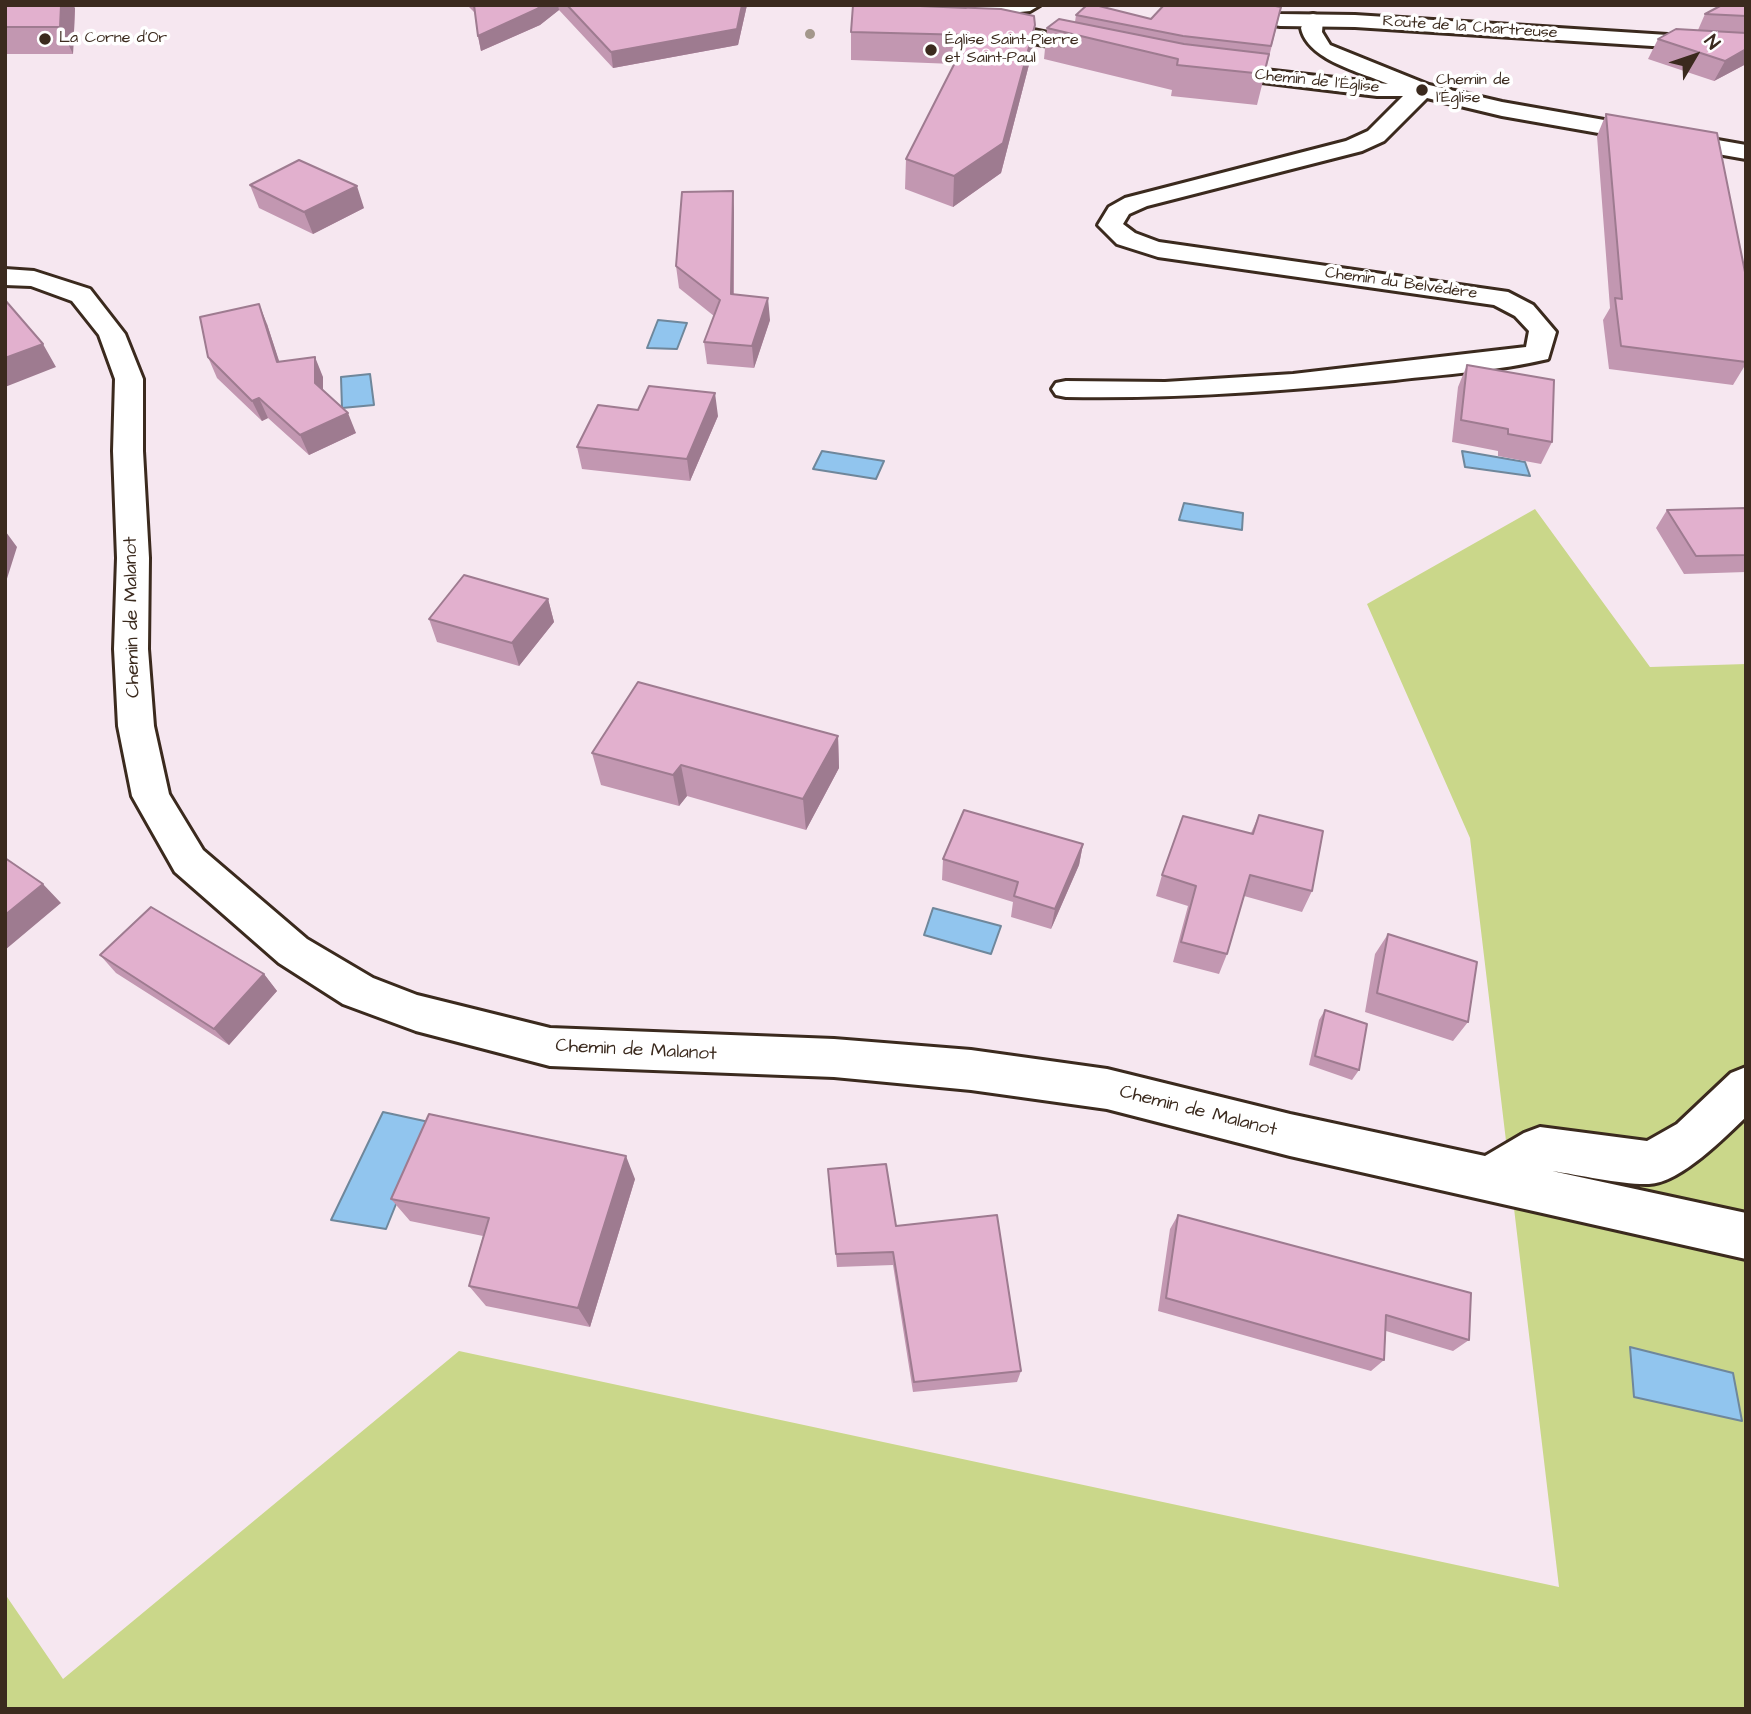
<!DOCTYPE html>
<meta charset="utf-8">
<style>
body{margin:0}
#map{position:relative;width:1751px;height:1714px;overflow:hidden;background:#f6e7f0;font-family:"Architects Daughter",sans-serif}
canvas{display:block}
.frame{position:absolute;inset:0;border:7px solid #3b2a1e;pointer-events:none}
.north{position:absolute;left:1660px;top:21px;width:70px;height:70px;-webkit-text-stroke:5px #fff;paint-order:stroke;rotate:51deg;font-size:19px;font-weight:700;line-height:28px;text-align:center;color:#3b2a1e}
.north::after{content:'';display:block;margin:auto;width:24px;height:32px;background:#3b2a1e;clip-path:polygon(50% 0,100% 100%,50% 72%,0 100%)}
</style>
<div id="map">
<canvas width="1751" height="1714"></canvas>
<div class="frame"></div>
<div class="north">N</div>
</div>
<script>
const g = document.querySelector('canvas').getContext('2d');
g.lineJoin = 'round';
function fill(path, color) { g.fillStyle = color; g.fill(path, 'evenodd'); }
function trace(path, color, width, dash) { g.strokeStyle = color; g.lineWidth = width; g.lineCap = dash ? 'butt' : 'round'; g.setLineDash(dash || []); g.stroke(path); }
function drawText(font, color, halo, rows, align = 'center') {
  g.font = font + ' "Architects Daughter",sans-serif'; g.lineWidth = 7; g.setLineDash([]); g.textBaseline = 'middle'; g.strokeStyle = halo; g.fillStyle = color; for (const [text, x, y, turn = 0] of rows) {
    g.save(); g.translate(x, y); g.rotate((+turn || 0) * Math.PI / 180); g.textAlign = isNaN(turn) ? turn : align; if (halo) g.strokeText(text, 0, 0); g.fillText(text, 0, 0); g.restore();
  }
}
fill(new Path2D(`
 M1535,509L1650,667L1746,664V1709H5V1594L63,1679L459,1351L1559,1587L1470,838L1367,604Z`), '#cad78a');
const water = new Path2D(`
 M658,320L687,323L677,349L647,348Z
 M370,374L374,405L342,408L341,377Z
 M822,451L884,461L876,479L813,469Z
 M1462,451L1525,462L1530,476L1465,467Z
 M1184,503L1243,513L1242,530L1179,520Z
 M933,908L1001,926L991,954L924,935Z
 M383,1112L429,1122L386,1229L331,1220Z
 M1630,1347L1733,1373L1742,1421L1634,1397Z`);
fill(water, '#91c5ee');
trace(water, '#6f879b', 2);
const minor = new Path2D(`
 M968,5H1040L1030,11L969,17L962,15L959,11Z
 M1313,14L1320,16L1323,20L1322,32L1330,45L1429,85L1502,102L1746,145V159L1502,116L1427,98L1384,141L1362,151L1147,206L1129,214L1123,224L1135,233L1159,242L1508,292L1533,305L1556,332L1548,359C1498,371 1446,374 1395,380C1284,391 1177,399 1066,397L1056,395L1052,389L1056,383L1066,381L1165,382L1293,374L1526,347L1529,331L1515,316L1494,305L1158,257L1117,244L1098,225L1109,207L1125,198L1346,141L1368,131L1403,96H1377L1212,76L1205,74L1201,70L1205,66L1212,64L1388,84C1361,72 1307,60 1301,28L1306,16Z
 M981,22L999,23L1097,43L1104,45L1107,49L1104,53L1097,55L974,32L971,28L974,24Z
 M5,269L34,271L90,289L125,334L143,379V451L149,558L148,649L154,726L169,794L203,850L307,939L373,978L417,995L550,1028L834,1039L971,1050L1107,1069L1290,1114L1485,1156L1524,1133L1540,1127L1647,1141L1677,1124L1731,1073L1746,1067V1117C1725,1137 1680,1183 1649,1184C1623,1185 1580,1175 1552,1171L1746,1213V1259L1290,1156L1107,1109L971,1090L834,1077L550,1066L416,1031L343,1004L279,963L175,872L132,796L118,726L114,649L117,558L113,451L115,379L99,335L72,301L31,286L5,285Z`);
const major = new Path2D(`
 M1185,5H1230L1280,14L1355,15L1746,40V52L1355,27L1280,26L1195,11Z`);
trace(minor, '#3b2a1e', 6);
trace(major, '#3b2a1e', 6);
fill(minor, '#fff');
fill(major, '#fff');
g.fillStyle = '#a3978b';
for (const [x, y] of [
 [810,34]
]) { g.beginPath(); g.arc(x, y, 5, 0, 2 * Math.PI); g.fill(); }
fill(new Path2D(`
 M5,5L75,8L73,54H5Z
 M467,5H747L738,45L613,68L559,10L540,25L481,51L478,36L475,13Z
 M853,5H964L962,7L1035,25L1032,53L1001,173L953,207L905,189L906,159L954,64L851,60V32Z
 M1164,5H1282L1257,105L1171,96L1172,90L1044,59L1047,28L1075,22L1076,15L1151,19Z
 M1746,5V64L1714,81L1648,59L1658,39L1698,30L1705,14Z
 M1606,114L1746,277V367H1744L1733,385L1609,369L1603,320L1610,308L1597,136Z
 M250,185L364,208L313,234L259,208Z
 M733,191L734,212V294L770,320L754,368L707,364L704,342L714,316L679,288L676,266Z
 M267,324L279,362L323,377V390L356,433L309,455L268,418L262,421L217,378L208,357Z
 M1467,365L1552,442L1541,464L1498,456V451L1452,442L1458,387Z
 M638,410L718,416L690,481L582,469L577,447Z
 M1746,508V572L1684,574L1656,528L1667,510Z
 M548,599L554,622L519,666L437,642L429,619Z
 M838,736L839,768L806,830L687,796L679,806L601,785L592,753Z
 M1259,815L1312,891L1302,912L1244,896L1227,954L1219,974L1173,962L1188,906L1156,896L1162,875L1251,833Z
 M1083,844L1079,865L1051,929L1011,917L1013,902L942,880L943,859Z
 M1388,934L1468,1022L1453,1041L1365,1012L1375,954Z
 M100,955L264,974L277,991L229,1045L116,973Z
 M1325,1010L1359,1070L1352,1080L1309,1065L1319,1020Z
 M828,1169L896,1226L1021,1371L1017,1382L913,1392L893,1265L837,1267Z
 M635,1179L590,1327L486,1306L469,1286L483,1236L410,1221L391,1199Z
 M1178,1215L1469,1340L1453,1351L1386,1331L1384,1360L1371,1371L1158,1311L1170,1229Z`), '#c297b1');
fill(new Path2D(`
 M61,5H73L75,8L73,54L60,27Z
 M542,5H558L559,10L540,25L481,51L478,36Z
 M742,5H747L738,45L613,68L611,52Z
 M1035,25L1032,53L1001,173L953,207L954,176Z
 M1746,49V64L1714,81L1725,61Z
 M357,186L364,208L313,234L304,212Z
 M733,191L734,212L733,316L731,294Z
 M768,298L770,320L754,368L752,346Z
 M259,304L267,324L286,382L277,362Z
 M43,344L56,367L5,387V358Z
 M315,357L323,377V403L315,383Z
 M715,393L718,416L690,481L687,459Z
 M259,398L268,418L262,421L252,401Z
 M348,413L356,433L309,455L300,435Z
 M5,528L7,530L6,532L17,547L5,585Z
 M548,599L554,622L519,666L512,643Z
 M838,736L839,768L806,830L803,799Z
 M681,765L687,796L679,806L673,775Z
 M1083,844L1079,865L1051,929L1055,909Z
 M43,884L61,903L5,950V915Z
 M264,974L277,991L229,1045L214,1029Z
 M626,1156L635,1179L590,1327L578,1308Z`), '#9e7b90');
const building = new Path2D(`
 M5,5H61L60,27H5Z
 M474,5H542L537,9L478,36Z
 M567,5H742L737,29L611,52Z
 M853,5H897L1001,9L1034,16L1035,25L1003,143L954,176L906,159L969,35L851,32Z
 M897,5H960L966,8Z
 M1087,5H1095L1151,19L1164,5H1270L1281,7L1271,46L1183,36L1076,15Z
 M1722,5H1746V16L1705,14Z
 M1059,19L1184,44L1269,54L1264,74L1177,65L1178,59L1047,28Z
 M1676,29L1746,33V49L1725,61L1658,39Z
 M1606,114L1717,133L1746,277V362L1621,346L1615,298L1622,299Z
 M299,160L357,186L304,212L250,185Z
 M733,191L731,294L768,298L752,346L704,342L720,300L676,266L682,192Z
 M5,300L43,344L5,358Z
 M259,304L277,362L315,357V383L348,413L300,435L259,398L252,401L208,357L200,317Z
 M1467,365L1554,380L1552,442L1508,434V429L1461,420Z
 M649,386L715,393L687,459L577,447L598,405L638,410Z
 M1746,508V555L1696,556L1667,510Z
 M464,575L548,599L512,643L429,619Z
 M638,682L838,736L803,799L681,765L673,775L592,753Z
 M964,810L1083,844L1055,909L1014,896L1018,882L943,859Z
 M1259,815L1323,831L1312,891L1250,875L1227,954L1181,942L1196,886L1162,875L1183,816L1253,834Z
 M5,858L43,884L5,915Z
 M151,907L264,974L214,1029L100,955Z
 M1388,934L1477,962L1468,1022L1377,993Z
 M1325,1010L1367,1024L1359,1070L1315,1056Z
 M429,1114L626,1156L578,1308L469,1286L489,1218L391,1199Z
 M886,1164L896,1226L997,1215L1021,1371L914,1382L893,1252L836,1254L828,1169Z
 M1178,1215L1471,1293L1469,1340L1386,1315L1384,1360L1166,1298Z`);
fill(building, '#e2b0ce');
trace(building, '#9e7b90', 2);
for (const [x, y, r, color] of [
 [45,39,7,"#3b2a1e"],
 [931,50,7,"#3b2a1e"],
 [1422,90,7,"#3b2a1e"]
]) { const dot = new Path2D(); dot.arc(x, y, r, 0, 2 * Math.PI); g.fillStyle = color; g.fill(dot); trace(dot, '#fff', 2.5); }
drawText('16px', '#3b2a1e', '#fff', [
 ["Route de la Chartreuse",1470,28,4],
 ["Chemin de l'Église",1317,82,6],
 ["Chemin du Belvédère",1401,284,8]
]);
drawText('16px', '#3b2a1e', '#fff', [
 ["La Corne d'Or",59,39],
 ["Église Saint-Pierre",945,41],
 ["et Saint-Paul",945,59],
 ["Chemin de",1436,81],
 ["l’Église",1436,99]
], 'left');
drawText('19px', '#3b2a1e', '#fff', [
 ["Chemin de Malanot",133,617,-91],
 ["Chemin de Malanot",636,1051,3],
 ["Chemin de Malanot",1198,1112,14]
]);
</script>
